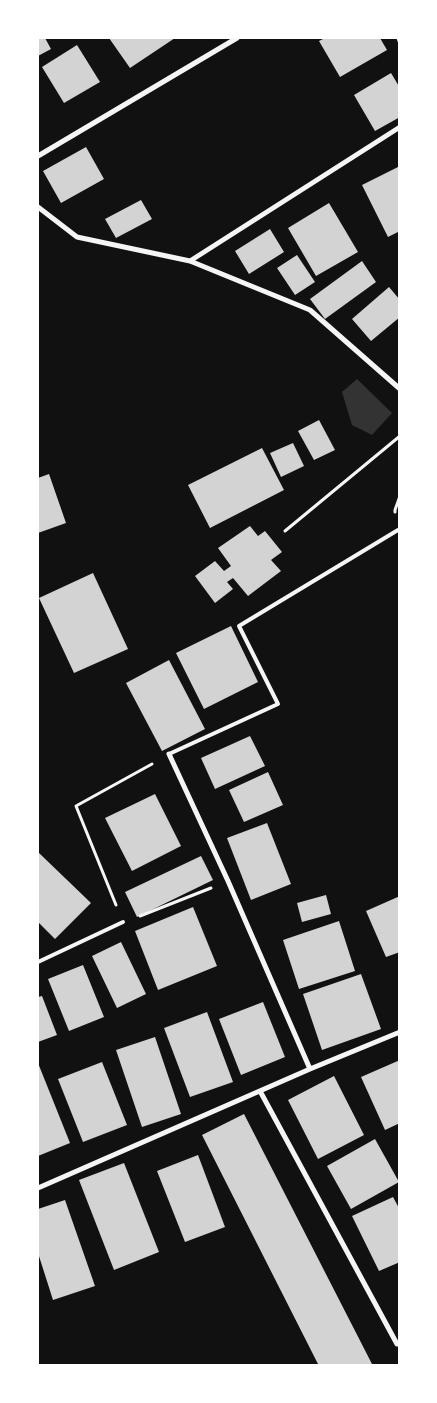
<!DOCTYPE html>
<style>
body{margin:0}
#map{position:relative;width:437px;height:1403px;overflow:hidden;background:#111;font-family:"Varela Round",sans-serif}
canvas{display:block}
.frame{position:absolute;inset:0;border:39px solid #fff;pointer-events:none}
</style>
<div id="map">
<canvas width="437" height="1403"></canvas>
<div class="frame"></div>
</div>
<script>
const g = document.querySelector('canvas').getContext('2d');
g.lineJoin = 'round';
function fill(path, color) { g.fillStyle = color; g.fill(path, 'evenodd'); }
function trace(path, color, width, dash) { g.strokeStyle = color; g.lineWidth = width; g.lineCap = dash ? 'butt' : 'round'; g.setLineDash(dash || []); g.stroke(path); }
fill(new Path2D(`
 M357,379L392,413L372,435L352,425L342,392Z`), '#333');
fill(new Path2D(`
 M38,38H45L51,49L38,56Z
 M109,38H175L130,68Z
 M325,38H380L387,50L340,77L319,41Z
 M77,45L100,82L64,103L42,67Z
 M391,73L400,88V117L375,131L354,95Z
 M86,147L104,179L61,203L43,171Z
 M398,167L400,170V231L388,237L362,185Z
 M141,200L152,219L116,238L105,219Z
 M329,203L358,252L316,276L288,228Z
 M270,229L284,252L249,274L235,251Z
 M297,255L315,282L295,295L277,268Z
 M362,261L376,282L325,319L310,299Z
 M389,287L400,300V317L371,341L352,319Z
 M319,420L335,450L314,460L298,431Z
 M293,443L304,466L281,477L270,453Z
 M262,448L284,490L210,528L188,485Z
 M49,474L66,523L38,533V478Z
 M250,526L258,536L265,531L282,552L271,560L281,571L248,596L233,578L227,582L233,589L215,603L195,576L215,561L224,571L231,566L218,548Z
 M93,573L128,649L74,673L39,598Z
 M231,626L258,682L204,709L176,653Z
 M169,660L205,729L162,751L126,683Z
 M250,736L265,766L215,789L201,758Z
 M268,772L283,805L244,822L229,790Z
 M155,794L181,846L132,871L105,818Z
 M267,823L291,884L251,900L227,838Z
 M39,853L91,903L55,939L38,922V855Z
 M201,856L213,880L137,917L125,892Z
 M326,895L331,914L302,922L297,903Z
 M400,896V952L386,957L366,911Z
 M193,907L217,966L158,990L135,931Z
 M339,921L355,971L299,989L283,940Z
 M121,942L146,994L117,1008L92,956Z
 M83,965L104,1017L69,1031L48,979Z
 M361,974L381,1029L322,1050L303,994Z
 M42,996L57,1035L38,1042V997Z
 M263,1002L285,1057L241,1075L219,1019Z
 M207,1012L233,1082L190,1097L164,1028Z
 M155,1037L181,1114L142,1127L116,1050Z
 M400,1060V1123L385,1130L361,1077Z
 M102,1062L127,1125L83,1142L58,1079Z
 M38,1063L70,1143L38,1156Z
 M334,1076L364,1135L318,1159L288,1100Z
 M244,1114L372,1364L369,1366H319L202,1135Z
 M375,1139L399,1182L351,1209L327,1166Z
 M198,1155L225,1227L185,1242L157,1171Z
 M124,1163L159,1252L114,1270L79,1180Z
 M393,1197L400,1210V1262L379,1271L352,1216Z
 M65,1200L95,1286L53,1300L38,1253V1209Z`), '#d3d3d3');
trace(new Path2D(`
 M395,512V510L400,496
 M285,531L400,436
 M116,905L76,806L152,764
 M140,916L211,888`), '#f5f5f5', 3);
trace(new Path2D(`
 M169,754L278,704L239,626L398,530
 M38,962L123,922`), '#f5f5f5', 4);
trace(new Path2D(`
 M399,38L400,41
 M38,156L237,38
 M38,207L77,237L190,261L310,310L400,389
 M190,261L400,127
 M169,754L228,881L310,1069
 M260,1091L397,1344L400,1342
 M38,1188L310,1069L400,1032`), '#f5f5f5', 5);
</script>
